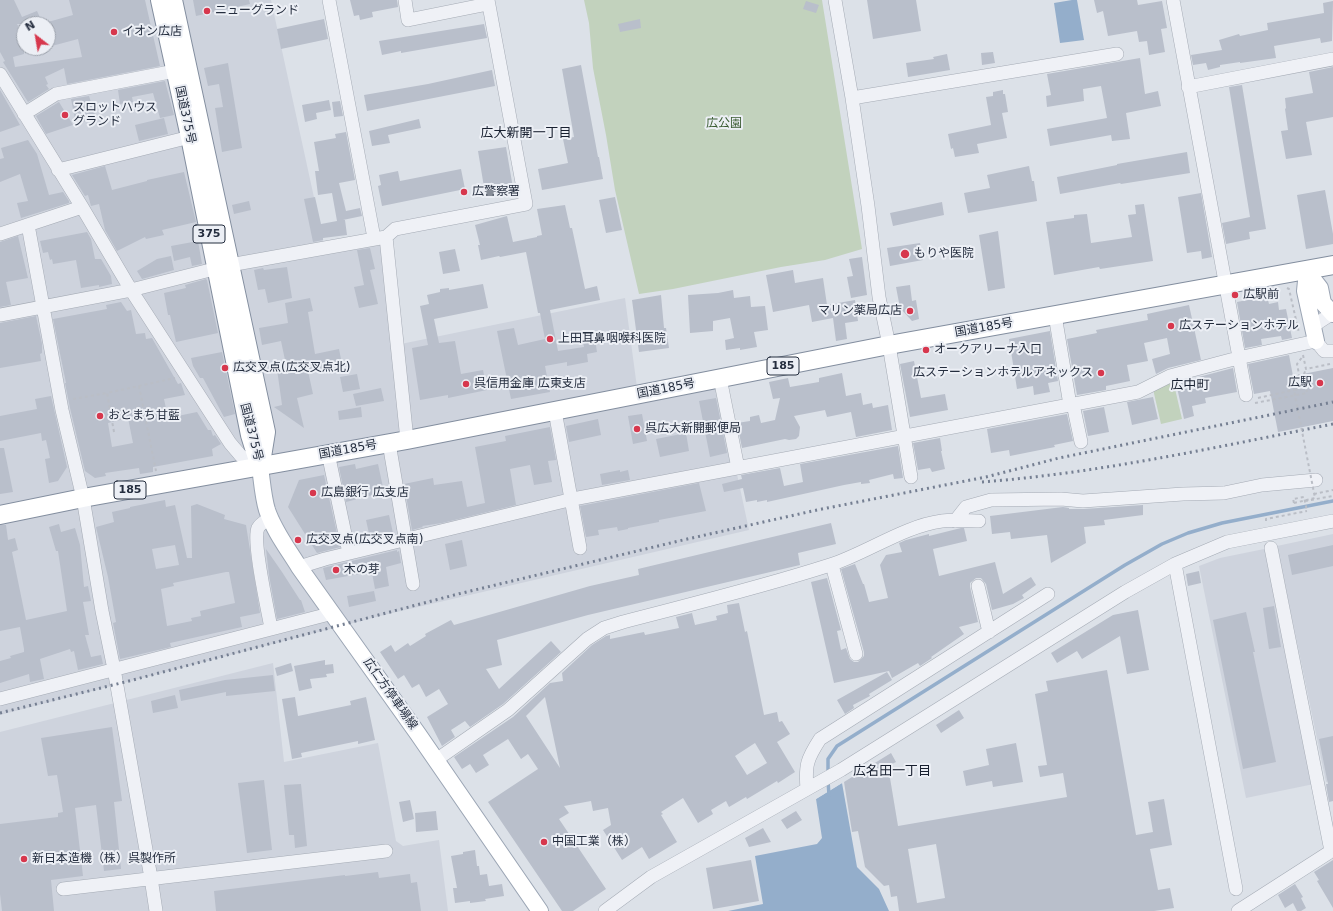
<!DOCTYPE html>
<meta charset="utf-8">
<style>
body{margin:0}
#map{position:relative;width:1333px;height:911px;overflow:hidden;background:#dce1e8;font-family:"DejaVu Sans",sans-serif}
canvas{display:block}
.north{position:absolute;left:16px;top:16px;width:40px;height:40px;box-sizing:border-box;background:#eceff5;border:1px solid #9ca2ac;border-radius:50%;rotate:329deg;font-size:11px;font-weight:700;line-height:16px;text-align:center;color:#252e3f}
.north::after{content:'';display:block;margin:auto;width:14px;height:18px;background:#d7374d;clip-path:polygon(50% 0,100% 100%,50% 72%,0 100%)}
</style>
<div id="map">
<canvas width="1333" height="911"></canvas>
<div class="north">N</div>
</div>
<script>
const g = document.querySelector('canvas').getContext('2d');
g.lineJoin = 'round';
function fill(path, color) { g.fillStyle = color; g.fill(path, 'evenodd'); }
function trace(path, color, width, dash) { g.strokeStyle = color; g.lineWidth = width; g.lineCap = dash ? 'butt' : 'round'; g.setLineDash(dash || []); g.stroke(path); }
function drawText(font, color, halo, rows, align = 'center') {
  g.font = font + ' "DejaVu Sans","Noto Sans JP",sans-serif'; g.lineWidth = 4; g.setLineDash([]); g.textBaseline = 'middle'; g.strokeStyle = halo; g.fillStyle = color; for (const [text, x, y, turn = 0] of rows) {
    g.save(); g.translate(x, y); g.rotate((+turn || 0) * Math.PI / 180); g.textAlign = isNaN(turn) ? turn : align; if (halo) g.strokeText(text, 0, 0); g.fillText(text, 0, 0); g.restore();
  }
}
fill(new Path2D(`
 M0,0H271L325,248L383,239L396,345L625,298L638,395L717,381L749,530L388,614L0,715ZM24,24H48V48H24Z
 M1333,534V780L1326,782L1277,546Z
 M1269,548L1314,784L1246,798L1199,566L1220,558Z
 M273,663L284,762L378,743L396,841L403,846L439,840L448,911H0V732Z`), '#ced3dd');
fill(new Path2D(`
 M584,0H822L862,249L825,260L781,267L673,289L639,294L615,190L606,135L593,68L589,23Z
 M1173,380L1182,419L1161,424L1153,389Z`), '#c2d2bd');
fill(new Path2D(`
 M1072,0H1077L1084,40L1060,43L1054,3Z
 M842,783L857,867L879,889L889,911H728L763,904L755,856L817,844L822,838L816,799Z`), '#94aecb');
fill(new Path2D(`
 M842,781V783L816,799V797Z`), '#dce1e8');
trace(new Path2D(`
 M828,775V759L837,746L1125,565L1162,544L1188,533L1222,523L1333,501
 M828,781L829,795`), '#94aecb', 3.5);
fill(new Path2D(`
 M0,0H14L22,17L37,11L43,24H17L24,37V54L13,57L15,67L82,57L78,39L48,47V22L73,15L69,0H145L160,66L67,84L64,68L45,77L48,84L46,85L49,89L28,102L3,62L5,61L0,52Z
 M193,0H249L250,4L196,16Z
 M350,0H397L398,7L372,12L373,17L360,20L359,15L354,16Z
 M867,0H916L921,31L873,39Z
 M1094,0H1137L1138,5L1162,1L1167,28L1161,29L1165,52L1149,55L1147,41L1139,42L1137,31L1108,36L1103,11L1097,13Z
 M806,1L819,5L816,13L803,9Z
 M1333,1L1332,41L1321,43L1320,38L1274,46L1276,58L1240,63V62L1220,65V67L1208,70L1206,63L1193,65L1191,55L1222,50L1219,40L1239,34L1240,36L1268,30L1267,23L1324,13L1323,3Z
 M324,19L328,39L281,49L277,29Z
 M640,19L641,28L620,32L618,24Z
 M484,24L487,38L401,53V51L382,55L379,41Z
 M993,52L995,63L982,65L981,53Z
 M947,54L950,70L908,77L906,63L934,59L933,57Z
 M1140,58L1145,94L1158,91L1161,106L1126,113L1130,139L1112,141L1111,135L1050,146L1047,129L1107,118L1101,86L1083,89L1084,101L1047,107L1046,96L1051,95L1047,74Z
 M228,63L242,148L222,152L215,108L223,107L219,84L208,86L204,68Z
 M581,65L598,157H599L603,179L542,190L538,169L568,163L563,139L574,137L562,69Z
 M1333,67V117L1306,122L1312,155L1286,159L1281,131L1288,130L1285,109L1286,108L1285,98L1313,93L1309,72Z
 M492,70L495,86L367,111L364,95L428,84Z
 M165,81L174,115L160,118L153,93L132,97L133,102L120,104L118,90Z
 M1242,85L1266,229L1249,232L1250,239L1226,244L1222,223L1250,217L1229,87Z
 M0,90L20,125L0,132Z
 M1003,90V94H1005L1008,112L1002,113L1007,138L977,144L979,153L955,157L953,148L951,149L948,134L991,125L986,97L993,96V92Z
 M89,96L96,118L76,124L71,99Z
 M329,100L331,110L316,113L317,119L305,122L302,105Z
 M340,101L343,116L334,117L332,102Z
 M59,102L73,125L46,134L36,116Z
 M164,118L168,134L139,141L135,125Z
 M419,119L421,128L388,135L390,143L372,146L369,131Z
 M346,132L355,180L339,183L346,211L360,208L362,216L343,220H345L347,235L323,238V240L313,242L304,199L315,197L321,224L337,221L332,193L318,195L315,171H319L314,142L336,138L335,134Z
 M28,140L37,154L49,195L63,192L69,201V203L21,218L17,203L28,201L20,174L0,182V159L4,158L1,148Z
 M506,147L513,188L485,193L478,151Z
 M1187,152L1190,173L1121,184L1120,183L1060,194L1057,177L1117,165V164Z
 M105,166L112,190L147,181V180L184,172L196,222L162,230L164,235L146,239L145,237L117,251L105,230L99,204L91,206L88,195L85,196L72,175Z
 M1029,166L1032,181H1034L1037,201L968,213L964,193L990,188L987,175Z
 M461,169L465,189L382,206L378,186L381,185L379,175L398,171L400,181Z
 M1325,190L1333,234V244L1306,249L1297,195Z
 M1201,193L1212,257L1202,259L1201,251L1187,253L1178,197Z
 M615,197L622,230L606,233L599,200Z
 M249,201L251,210L234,214L232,205Z
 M942,202L944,215L893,226L890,213Z
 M1144,204L1153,261L1100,269L1099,267L1082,270L1054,275L1046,222L1074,218V215L1087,214L1091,243L1132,237L1128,215L1136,214L1135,205Z
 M565,205L570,228H572L585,289L597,286L600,300L550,310L558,351L584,347L582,335L594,333L597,352L587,354L588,362L567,366V362L545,366L550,392L511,399L497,331L514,328L518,345L545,339L540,313H538L526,252L500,257L499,256L481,260L478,245H480L475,225L507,216L513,242L537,237V236L542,235L537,209Z
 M998,231L1005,288L988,291L979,235Z
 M87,232L91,239L95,259H101L111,276L112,284L99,287V285L81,288L76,260L53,264L52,259L50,260L48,252L43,253L40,241Z
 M18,236L28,278L6,282L11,305L0,307V242Z
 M198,241L202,264L192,266L190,257L174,261L171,246Z
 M920,243L923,260L890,266L887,248Z
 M370,248L375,269L370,270L378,304L359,308L354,287L364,285L357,250Z
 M455,249L460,271L443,274L439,252Z
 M171,256L174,270L142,279L137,271L157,259Z
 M862,257L867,295L851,298L847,277L853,276L849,259Z
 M287,267L292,298L268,303L265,289L258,290L254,270L263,268L264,270Z
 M793,270L795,283L823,278L827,305L855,300L858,321L845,323L847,339L836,341L833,318L812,322L809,305L773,312L766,275Z
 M206,279L207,280L218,333L176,342L170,315H168L164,293L186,288L185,285Z
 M483,284L488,308L434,319L439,343L455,341L461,374L483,370L487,390L448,398V395L420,400L412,348L428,345L420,306L429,304L427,295L440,292V289L449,288V290Z
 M910,285L912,301L916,300L919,319L912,321L900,308L896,287Z
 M733,290L734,298L750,296L751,307L765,306L768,330L754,332L757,347L740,350V348L726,350L725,340L734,338L730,318L713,321V331L690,333L688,295L718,293Z
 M661,295L664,328H666L669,348L639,352L632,300Z
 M1267,296L1269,304L1278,302L1279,310L1286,309L1292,338L1282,340L1281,336L1261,339L1262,345L1245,348L1237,302Z
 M310,298L313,311L308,312L315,354L339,349L342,364L308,371L313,394L297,398L304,428L274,407L282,405L276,362L285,360L281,341L262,345L259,328L288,323L285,303Z
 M121,302L127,311L131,310L136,334L145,333L146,339L152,338L178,384L181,383L185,395L164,399L168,418L197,412L208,430H211L213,436L215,435L221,444L212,449L213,456L153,467V472L140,474L139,468L105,473L106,476L95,478L85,471L70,408L65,383H66L53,319L107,309L106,305ZM128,418L133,443L112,447L108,423Z
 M1189,305L1201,360L1168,368L1156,374L1152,359L1170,354L1167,338L1144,343L1148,361L1127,365L1130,381L1106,386V390L1077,395L1067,339L1097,333L1096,330L1148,320L1147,314Z
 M36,316L42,344V353L40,354L41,361L0,368V323Z
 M1050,331L1058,381L1048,383L1050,392L1034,395L1033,386L1017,389L1009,339Z
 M222,352L235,414L224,417L203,378H200L193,366L191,358Z
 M1289,355L1293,376L1333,368V421L1278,432L1270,391L1254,394L1248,364Z
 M914,361L921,398L945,394L948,410L910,417L900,364Z
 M1233,368L1237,392L1205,398L1206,403L1192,406L1194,416L1184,419L1176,383Z
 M842,373L846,396L861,393L863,405L872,403L873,408L888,405L892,430L856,437L851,412L827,417L825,410L794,416L800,427L799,436L796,439L789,440L785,439L742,448L737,423L750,421V417L759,415L761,423L775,420L780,398L773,399L769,382L788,378L790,387L819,382V378Z
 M357,374L360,389L343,392L340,377Z
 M381,388L384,401L356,406L353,394Z
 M51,396L67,467L58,481L49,483L45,459L50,458L46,440L42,441L41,433L0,441V416L37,409L35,399Z
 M1153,397L1158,419L1132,425L1127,402Z
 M716,398L727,453L710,457L699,401Z
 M361,407L362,417L339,420L338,411Z
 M1104,407L1109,432L1088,436L1083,411Z
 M642,414L647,441L633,444L628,416Z
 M1067,414L1073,441L1054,445L1055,447L1010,456L1009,450L991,453L987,429Z
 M598,419L601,435L569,442L566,426Z
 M550,427L556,460L548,461L552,482L534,485L530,465L510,469L516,505L442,523L422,526L423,527L412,530L404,484L433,478L434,485L462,481L467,507L485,503L475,447L506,441L505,436Z
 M686,433L689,451L660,457L656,439Z
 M940,438L942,451H941L945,469L932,472L930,468L918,470L913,443Z
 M898,446L903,478L894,479L893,474L869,480L870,483L861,484V482L844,485L767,502V500L757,502V500L746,502L743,488L724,492L722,484L742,479L741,475L780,468L784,486L803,482L800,464Z
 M0,448H4L13,492L0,494Z
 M355,464L356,469L378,464L384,492L346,502L339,467Z
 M620,470V472L628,470L630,480L602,485L600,474Z
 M324,475L340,547L317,553L288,507L299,480Z
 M699,483L706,511L659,520V522L628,528V529L618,531L617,527L598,530L599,535L586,537L580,506Z
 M165,500L166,507L175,505L187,558H192L191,506L197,504L225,515L224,519L246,525L260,613L240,617L242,627L170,643L171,647L120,659L113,623L116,622L108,577L96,527L114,522L112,512L130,508V507ZM175,545L179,565L156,569L152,549ZM226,572H229L235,603L200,611L201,616L191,618L192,621L167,626L161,589L174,586L173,583Z
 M1143,505V515L1104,520L1105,525L1084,527L1086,543L1051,563L1047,535L1011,539L1010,532L992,534L990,516L1063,507L1069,508V509H1084Z
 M389,515L393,533L370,538L366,520Z
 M831,523L836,544L798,553L800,565L588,615L497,640L502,665L486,669L499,689L551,641L561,652L503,704L470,727L465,721L451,730L455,737L442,746L427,717L448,704L439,689L426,697L419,684L412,688L404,675L398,679L380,652L391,645L395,652L408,643L410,646L426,636L425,634L451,620L454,625L590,586L639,575L638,569Z
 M59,524L61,532L75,528L80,545L84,587L88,586L91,601L83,602L89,635H85L91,657L101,655L103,664L78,670L74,651L71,652L70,649L40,659L44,679L30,682L29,674L0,683V661L11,658L10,656L24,652V649L20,627L0,631V525H6L8,540L15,538L18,550L12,552L26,620L67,611L58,551H56L49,527Z
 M961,528H964L967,541L933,549L939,576L995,562L1003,594L1031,577L1036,585L1022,595L1024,598L1013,604L992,610L986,584L981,578H976L970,583V587L978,622L959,627L964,634L931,657L932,658L920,666L918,663L892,678L889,671L834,683L811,582L827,578L841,630L837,631L841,650L846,648L850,659L854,662H858L864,656V652L841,569L855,564L863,584H864L869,602L888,598L880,565L886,555L902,552L899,543L906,540L929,534V536Z
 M462,540L467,566L450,570L445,544Z
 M1333,545V566L1292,575L1288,555Z
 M266,549L282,572L300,600H301L305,612L277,619L269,575Z
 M397,550V552L399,551L401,563L386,567L389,586L375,589L372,573L371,574L370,572L326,580L323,568Z
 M1199,571L1201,583L1188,586L1186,574Z
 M374,591L376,601L349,607L347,596Z
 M739,603L745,632L747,631L764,715L777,712L779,722L782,721L790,734L777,742L795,772L778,783L777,781L747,799L746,797L729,807L726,801L711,810L713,814L698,823L683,798L661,812L663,814L661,815L677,842L649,859L642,847L622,860L603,830L611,825L608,808L593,811L591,801L564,806L569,813L559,819L606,889L573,911H562L488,802L538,769L528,754L521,759L508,739L483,755L489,765L476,773L470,764L462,769L454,757L513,717L550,683L563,681L562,673L592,645L606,636L610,635V639L644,632L645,635L679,628L676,617L692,613L695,625L717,620L716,616L728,613L727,605ZM545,697L560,768L526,716ZM755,743L767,763L747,775L735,756Z
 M1274,606L1281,647L1269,649L1263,608Z
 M1138,610L1149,670L1127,674L1120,636L1082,659L1077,651L1057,663L1051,653L1113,615Z
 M1246,612L1255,652H1253L1276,762L1243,769L1213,620Z
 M325,660V665L333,664L334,673L326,674L327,677L310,679L312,688L299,691L294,666Z
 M291,663L293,671L277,676L275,668Z
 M1107,670L1136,835L1153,832L1148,802L1164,799L1172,845L1150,849L1158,890L1170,888L1174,908L1154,911H899L897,896L891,897L889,885L884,886L865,867L858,831L852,832L844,782L891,753L896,762L888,766L898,826L1067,797L1063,773L1040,777L1038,766L1047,765L1035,694L1048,691L1046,681ZM936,844L945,898L917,903L908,849Z
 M887,672L892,680L869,694L870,696L853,705L854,708L845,714L837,700Z
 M273,675L275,691L226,696V692L181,701L179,690L225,680Z
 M175,695L178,708L153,713L151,701Z
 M295,697L298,716L351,705L350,701L366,697L375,740L358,744V741L301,753L302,757L292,759L282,699Z
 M959,710L964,718L941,733L936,725Z
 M112,727L122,801L114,802L121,869L104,871L96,805L75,808L83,876L51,880L54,911H2L0,894V824L58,817V813L63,812L57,775L48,776L41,738Z
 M1333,736V801L1329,802L1326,784H1328L1319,739Z
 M1016,743L1023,782L993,787L992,781L966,786L963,771L989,765L986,749Z
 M264,780L272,850L247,853L238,783Z
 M301,784L307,846L295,848L294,835H289L284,785Z
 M410,800L414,819L403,822L399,802Z
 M436,811L438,830L416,832L415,813Z
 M796,811L802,820L787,829L781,820Z
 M763,828L771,842L749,847L745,838Z
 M475,850L477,866H479L480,875L487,874L489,886L502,884L504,896L485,899L486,901L470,903V901L455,903L453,888H457L451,856L463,854V852Z
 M751,860L759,901L713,909L706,868Z
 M1333,860V908L1317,881L1319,880L1314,872Z
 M378,872L379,878L410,874L411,883L417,882L421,911H216L214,891L345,875V876Z
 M1295,884L1303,897L1301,898L1306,908L1301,911H1297L1293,903L1285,908L1278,895Z`), '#b9bfcb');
const minor = new Path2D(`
 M329,0L374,238
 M405,0L408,20L488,4
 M835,0L852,98L868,206L879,297L889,345L911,477
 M1173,0L1246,395
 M0,74L82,207L131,290L230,443L241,456L260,467
 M1188,87L1333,59
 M852,98L1117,54
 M24,114L56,94L175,71
 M58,170L190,137
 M28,225L62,410L83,498L102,611L114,669L151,878L156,911
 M0,234L82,207
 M386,237L395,229L526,204L488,0
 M0,315L131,290L230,265L386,237L407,440
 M1055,315L1070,405
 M1313,326L1333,313
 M720,378L738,468
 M1073,404L1081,442
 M555,411L580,548
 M389,443L413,584
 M328,453L349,553
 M270,518C266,521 261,523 258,528C252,540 268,611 271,628
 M955,521L966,507L991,500L1061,499L1083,501L1183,494L1224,493L1262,485L1316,480
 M1271,548L1331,851
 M1175,564L1236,889
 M832,565L856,654
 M299,567L325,559L573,499L1138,392L1170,376L1238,358L1316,341L1324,351H1333
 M978,586L989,632
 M0,699L333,613
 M436,760L508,710L587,639L604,628L623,622C692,604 762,587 830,565C867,553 904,526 942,521C954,519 967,521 979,521
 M807,789C805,765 807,759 820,739L1048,594
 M63,889L386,851
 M605,911L651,877L841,770L1125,592L1175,564L1227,542L1333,521
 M1238,911L1333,850`);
const major = new Path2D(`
 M1307,271L1305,291L1316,341
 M1307,271L1320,288L1323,303L1333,314
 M260,467C262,481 263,497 267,510C274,531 288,549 299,567L418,734L540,911`);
const highway = new Path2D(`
 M160,0L190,137L250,435L260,467
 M173,0L266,432L261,463
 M0,515L83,498L407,440L889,345L1333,265`);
trace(minor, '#a5abb5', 14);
trace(major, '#9ba5b4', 18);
trace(highway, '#838e9f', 20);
trace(new Path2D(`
 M1287,288L1289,289L1299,333
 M1303,355L1306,369L1330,364
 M139,386L156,471
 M1302,389L1297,364L1303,356
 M1258,398L1294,390
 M73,399L107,393
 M1255,403L1307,393L1304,374L1306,369
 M114,432L107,393L175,378
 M1314,494L1333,490
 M1305,501L1333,496
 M1294,503L1293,499L1304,497L1307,511
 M1266,521V519L1307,511`), '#babec6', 2, [3, 3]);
trace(minor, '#eff1f6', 13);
trace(major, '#fff', 16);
trace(highway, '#fff', 18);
trace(new Path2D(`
 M982,482C1100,473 1217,447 1333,424
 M0,713L129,681L458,594L683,540L817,510L986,477L1059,458L1333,402`), '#757f92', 3, [2, 4]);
trace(new Path2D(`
 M1294,503L1315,498L1294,390L1302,389`), '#babec6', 2, [3, 3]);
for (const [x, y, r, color] of [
 [207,11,4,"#d7374d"],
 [114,32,4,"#d7374d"],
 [65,115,4,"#d7374d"],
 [464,192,4,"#d7374d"],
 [905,254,5,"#d7374d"],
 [1235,295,4,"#d7374d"],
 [910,311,4,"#d7374d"],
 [1171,326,4,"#d7374d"],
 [550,339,4,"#d7374d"],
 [926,350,4,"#d7374d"],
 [225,368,4,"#d7374d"],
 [1101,373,4,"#d7374d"],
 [1320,383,4,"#d7374d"],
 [466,384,4,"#d7374d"],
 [100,416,4,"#d7374d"],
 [637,429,4,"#d7374d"],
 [313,493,4,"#d7374d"],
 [298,540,4,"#d7374d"],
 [336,570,4,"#d7374d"],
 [544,842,4,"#d7374d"],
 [24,859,4,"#d7374d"]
]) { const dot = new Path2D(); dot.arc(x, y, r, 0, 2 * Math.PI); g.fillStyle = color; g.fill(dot); trace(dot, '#eceff5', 1.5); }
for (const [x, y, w] of [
 [209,234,32],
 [783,366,32],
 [130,490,32]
]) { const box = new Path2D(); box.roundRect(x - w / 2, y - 9, w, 18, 3); g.fillStyle = '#eceff5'; g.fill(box); trace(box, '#252e3f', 1); }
drawText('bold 11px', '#252e3f', null, [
 ["375",209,234],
 ["185",783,366],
 ["185",130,490]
]);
drawText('12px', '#252e3f', '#eceff5', [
 ["ニューグランド",215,11],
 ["イオン広店",122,32],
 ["スロットハウス",73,108],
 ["グランド",73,122],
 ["広警察署",472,192],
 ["もりや医院",914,254],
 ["広駅前",1243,295],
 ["マリン薬局広店",902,311,"right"],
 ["広ステーションホテル",1179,326],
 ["上田耳鼻咽喉科医院",558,339],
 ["オークアリーナ入口",934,350],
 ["広交叉点(広交叉点北)",233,368],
 ["広ステーションホテルアネックス",1093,373,"right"],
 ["広駅",1312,383,"right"],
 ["呉信用金庫 広東支店",474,384],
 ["おとまち甘藍",108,416],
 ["呉広大新開郵便局",645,429],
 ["広島銀行 広支店",321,493],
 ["広交叉点(広交叉点南)",306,540],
 ["木の芽",344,570],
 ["中国工業（株）",552,842],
 ["新日本造機（株）呉製作所",32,859]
], 'left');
drawText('12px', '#252e3f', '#eceff5', [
 ["国道375号",185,115,78],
 ["国道185号",984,328,-10],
 ["国道185号",666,389,-11],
 ["国道375号",251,432,76],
 ["国道185号",348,450,-10],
 ["広仁方停車場線",390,694,55]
]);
drawText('12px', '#395b31', '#eceff5', [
 ["広公園",724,124]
]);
drawText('13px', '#171f2f', '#eceff5', [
 ["広大新開一丁目",526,134],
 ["広中町",1190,386],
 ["広名田一丁目",892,772]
]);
</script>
